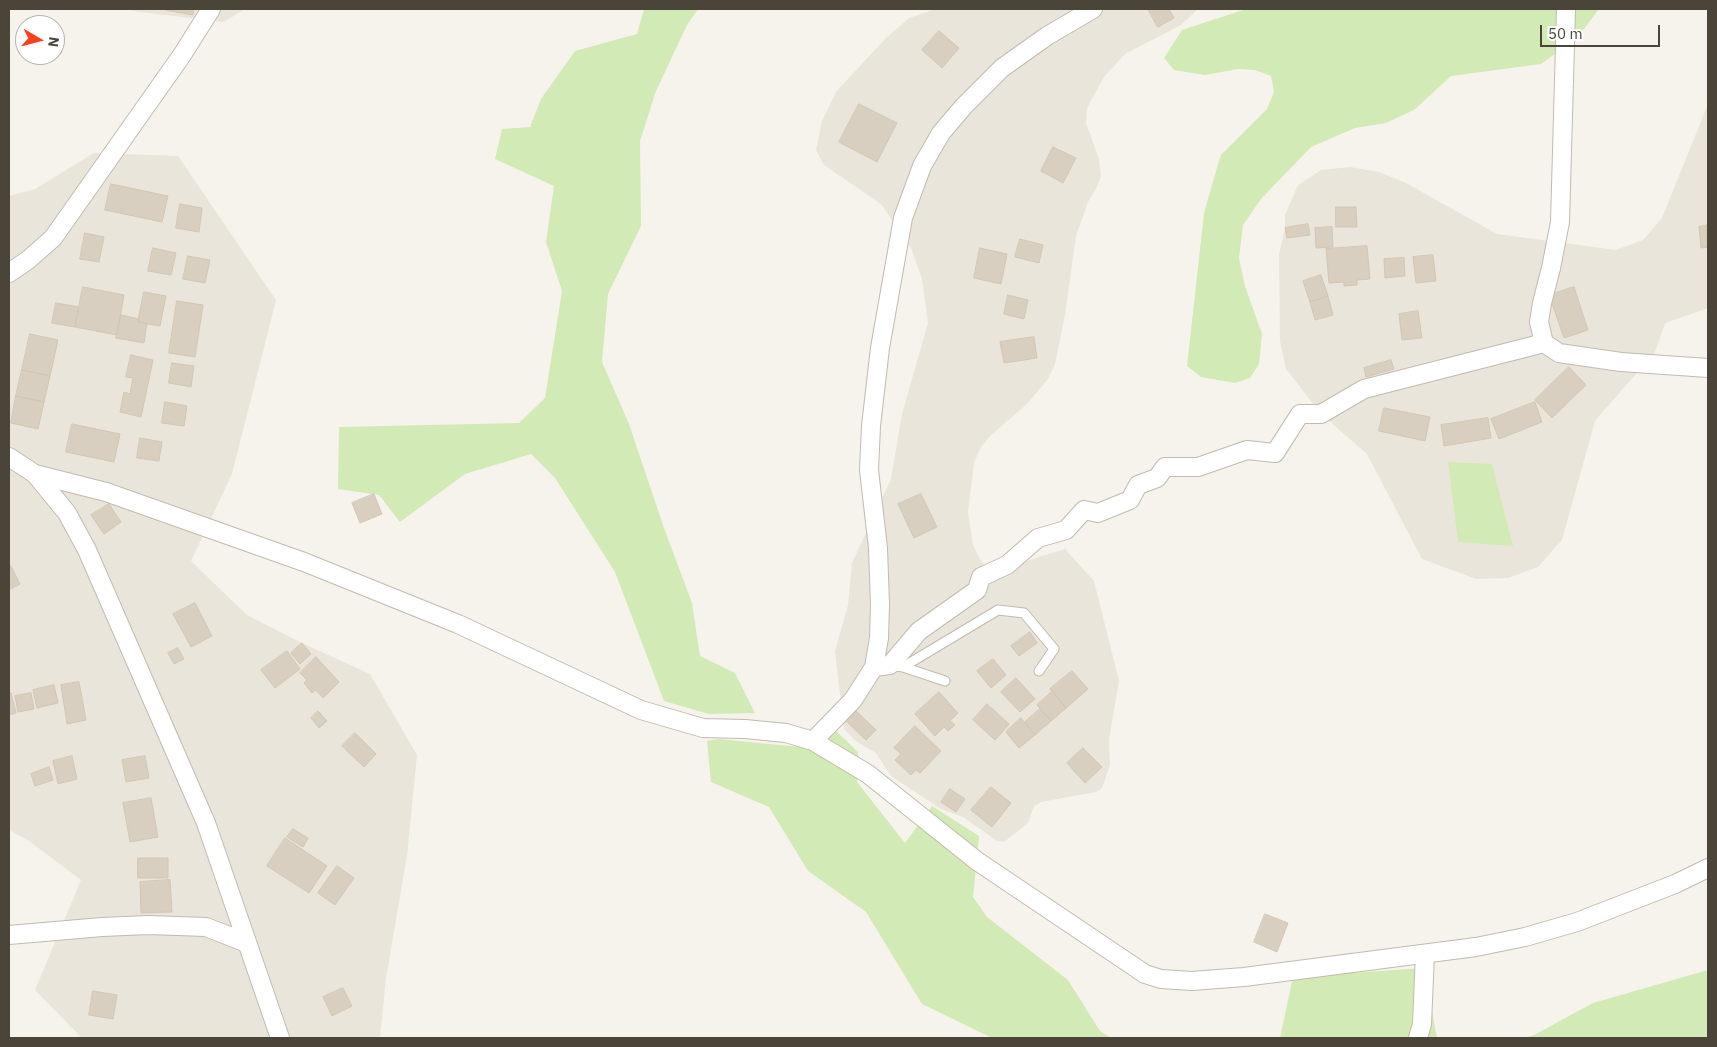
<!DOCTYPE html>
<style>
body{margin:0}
#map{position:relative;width:1717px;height:1047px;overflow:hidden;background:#f6f3ec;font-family:"IBM Plex Sans",sans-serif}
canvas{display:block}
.frame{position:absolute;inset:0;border:10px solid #4b4439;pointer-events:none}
.north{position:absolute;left:15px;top:15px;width:50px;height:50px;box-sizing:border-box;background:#fff;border:1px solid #b7b4b0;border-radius:50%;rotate:98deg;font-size:14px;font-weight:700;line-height:20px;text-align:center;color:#4b4439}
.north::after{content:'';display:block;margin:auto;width:18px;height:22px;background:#fc3f1d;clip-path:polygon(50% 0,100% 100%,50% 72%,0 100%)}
.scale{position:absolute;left:1540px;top:25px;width:120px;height:22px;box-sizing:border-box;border:2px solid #4b4439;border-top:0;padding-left:6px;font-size:15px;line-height:18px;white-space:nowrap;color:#4b4439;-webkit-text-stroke:4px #fff;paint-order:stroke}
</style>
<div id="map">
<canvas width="1717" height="1047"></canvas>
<div class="frame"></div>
<div class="north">N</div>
<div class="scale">50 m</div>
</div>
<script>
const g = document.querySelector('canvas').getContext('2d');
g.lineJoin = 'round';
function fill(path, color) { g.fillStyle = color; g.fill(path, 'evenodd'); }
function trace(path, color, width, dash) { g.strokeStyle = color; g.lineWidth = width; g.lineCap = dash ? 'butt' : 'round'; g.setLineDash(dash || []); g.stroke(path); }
fill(new Path2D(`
 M133,9H245L224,22L132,11Z
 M935,9H1198L1181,25L1125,54L1104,77L1087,108L1086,123L1099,159L1101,176L1096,189L1088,202L1076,236L1065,315L1055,364L1048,379L1027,404L989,437L980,449L974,463L968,512L973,545L981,561L991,572L1065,549L1094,581L1119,681L1109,740L1110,765L1102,788L1096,792L1041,802L1034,806L1028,823L1004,842L997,841L963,817L941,809L891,776L876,753L857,742L844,729L835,651L848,605L852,563L891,479L902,414L928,323L922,279L911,248L881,204L824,165L816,150L822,121L836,92L884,40L909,18Z
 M1708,104V308L1665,323L1655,352L1595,421L1562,540L1538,567L1508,578L1476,579L1422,559L1367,454L1321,414L1286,369L1280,341L1279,255L1285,228V215L1298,185L1321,170L1350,167L1379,172L1406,183L1497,234L1616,250L1643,240L1662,218Z
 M94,153L178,156L276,300L232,474L191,561L247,615L302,643L370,674L417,755L407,856L386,978L380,1038H82L35,990L81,880L29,841L9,830V196L35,189Z`), '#eae5da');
fill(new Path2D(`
 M644,9H698L687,25L656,91L640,141L641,226L608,294L602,362L629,424L664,528L692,603L700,656L735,673L755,713L709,714L664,701L615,572L555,478L531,454L465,474L400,522L379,495L338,489L339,427L519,423L545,398L562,291L546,242L554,186L495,159L502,129L530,127L541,99L575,51L637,34Z
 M1246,9H1599L1578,37L1541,64L1451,76L1414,110L1386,123L1355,128L1311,147L1261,199L1243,225L1239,258L1245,286L1262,334L1259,364L1250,378L1235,383L1201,377L1187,366L1204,213L1216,171L1221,155L1267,109L1274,92L1271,76L1255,70L1238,69L1205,75L1174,70L1164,58L1182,30Z
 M1448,462L1492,464L1513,546L1458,542Z
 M836,731L858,752L857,782L905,843L932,806L979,836L973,897L987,917L1068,980L1100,1031L1111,1038H992L922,1004L866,912L808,871L769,807L711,782L707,741L719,739L800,747Z
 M1424,968L1437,1038H1280L1293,977Z
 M1708,970V1038H1524L1534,1035L1593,1003Z`), '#d2eab5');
const building = new Path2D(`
 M165,9H194L193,15L165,10Z
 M1148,9H1169L1174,18L1158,27Z
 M939,31L959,48L942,68L922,50Z
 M859,104L897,123L877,162L839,142Z
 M1053,147L1076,158L1063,183L1041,171Z
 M111,184L168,196L162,222L105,210Z
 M180,204L202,208L199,232L176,228Z
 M1336,207H1356L1357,227H1336Z
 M1308,224L1310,235L1287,238L1285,228Z
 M1708,225V247L1701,248L1699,227Z
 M1332,227L1333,247L1316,248L1315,228Z
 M85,233L104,237L99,262L80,259Z
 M1020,239L1043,245L1039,263L1015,257Z
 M1367,246L1370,279L1357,280V285L1344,286V282L1329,283L1326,249Z
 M153,248L176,253L171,275L148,271Z
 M980,248L1007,254L1001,284L974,278Z
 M1433,255L1436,281L1416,283L1413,257Z
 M188,256L210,260L205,283L183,279Z
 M1404,258L1405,276L1385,278L1384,259Z
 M1321,275L1328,296L1310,302L1303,281Z
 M83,287L124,295L117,335L75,327Z
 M1574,287L1588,330L1564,338L1549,295Z
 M144,292L166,296L160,326L138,322Z
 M1008,295L1028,300L1024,319L1004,314Z
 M1328,296L1333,315L1315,320L1310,302Z
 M177,301L203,305L195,357L169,353Z
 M56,303L79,307L75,327L52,323Z
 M1418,311L1422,338L1402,340L1399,314Z
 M121,315L139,319L138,322L147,323L144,343L116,338Z
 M30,334L58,340L50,376L22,370Z
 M1034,337L1037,358L1004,363L1000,342Z
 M131,355L153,360L141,417L120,412L124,392L130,394L133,378L126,377Z
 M1391,360L1394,369L1366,377L1364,368Z
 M172,363L194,366L191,387L169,383Z
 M1569,367L1586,385L1552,418L1535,400Z
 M22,370L50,376L44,402L16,396Z
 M16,396L44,402L38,429L11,423Z
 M165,402L187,406L184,426L162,423Z
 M1535,402L1542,422L1499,439L1491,419Z
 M1384,408L1430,417L1425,441L1379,431Z
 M1488,418L1491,438L1444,446L1441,425Z
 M72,424L120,434L114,462L66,452Z
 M140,438L162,442L159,461L137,458Z
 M374,494L382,514L360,523L352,503Z
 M921,494L937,527L914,538L898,504Z
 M109,504L121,522L104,534L91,515Z
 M11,566L20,584L9,590V567Z
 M195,603L212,636L191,647L173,614Z
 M1030,632L1037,643L1019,656L1011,646Z
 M302,643L311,654L300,664L291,653Z
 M178,648L184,659L174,664L168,653Z
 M287,651L300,669L275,688L261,670Z
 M316,657L339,682L323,698L316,690L312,693L304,683L307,680L300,673Z
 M993,659L1006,675L991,688L977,671Z
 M1072,671L1088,689L1066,708L1050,689Z
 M1016,678L1035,699L1020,712L1001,692Z
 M79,682L86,720L67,724L61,685Z
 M54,685L58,703L37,708L33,690Z
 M1053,691L1066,708L1051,721L1037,705Z
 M939,692L958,713L950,721L955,725L948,731L944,727L935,736L915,714Z
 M11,693L16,713L9,715V694Z
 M31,693L34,709L18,712L15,696Z
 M987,704L1009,724L995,740L973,720Z
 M1040,709L1051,721L1035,735L1025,722Z
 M318,711L327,721L319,728L311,718Z
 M856,711L876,730L866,740L846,721Z
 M1021,718L1035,735L1019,748L1006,732Z
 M915,726L941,751L920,773L916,770L911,775L895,760L901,754L894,748Z
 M355,733L376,754L364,767L342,746Z
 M1083,748L1102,767L1085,783L1067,763Z
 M72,756L77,779L58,784L53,761Z
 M145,756L149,778L126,782L122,760Z
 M49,767L53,780L35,786L31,774Z
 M991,787L1011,803L992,827L971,810Z
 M950,789L965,799L956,812L941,802Z
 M151,798L158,837L130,842L123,803Z
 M293,829L308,838L303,847L287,837Z
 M285,838L327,866L309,893L267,866Z
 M138,858H168V878H138Z
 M337,866L354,878L335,905L318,893Z
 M170,880L172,912L141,913L140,882Z
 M1265,914L1288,923L1277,952L1254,942Z
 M343,988L352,1006L332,1016L323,997Z
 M93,991L117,995L113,1019L89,1015Z`);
fill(building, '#d8cfc1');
trace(building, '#d3c7b4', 1);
const service = new Path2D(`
 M890,665L903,667L998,610L1024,613L1054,649L1039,671
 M903,667L945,681`);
const minor = new Path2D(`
 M1566,9L1560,222L1551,268L1542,303L1539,322L1544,343L1559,353L1621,362L1708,368
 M9,273L28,260L53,238L182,55L211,9
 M9,457L35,474L67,513L87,550L206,823L280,1038
 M35,474L106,492L304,562L458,624L641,710L703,728L745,729L786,733L813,741L868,774L977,861L1145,974L1161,979L1192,981L1244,977L1476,947L1525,937L1577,922L1675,884L1708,868
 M874,667L890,665L919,631L977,590L981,577L1007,565L1038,538L1066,530L1084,510L1098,513L1130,500L1138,485L1157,478L1165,467H1198L1247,450L1275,453L1300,414H1321L1364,389L1544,343
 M813,741L853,700L874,667L879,638L880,605L878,548L869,470L871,426L880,348L903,218L922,166L941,133L964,106L1002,68L1047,36L1093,9
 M9,935L102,927L148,925L206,927L247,943
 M1418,1038L1422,1024L1425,954`);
trace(service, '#c2bbae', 11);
trace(minor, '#c2bbae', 20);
trace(service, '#fff', 9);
trace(minor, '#fff', 18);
</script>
